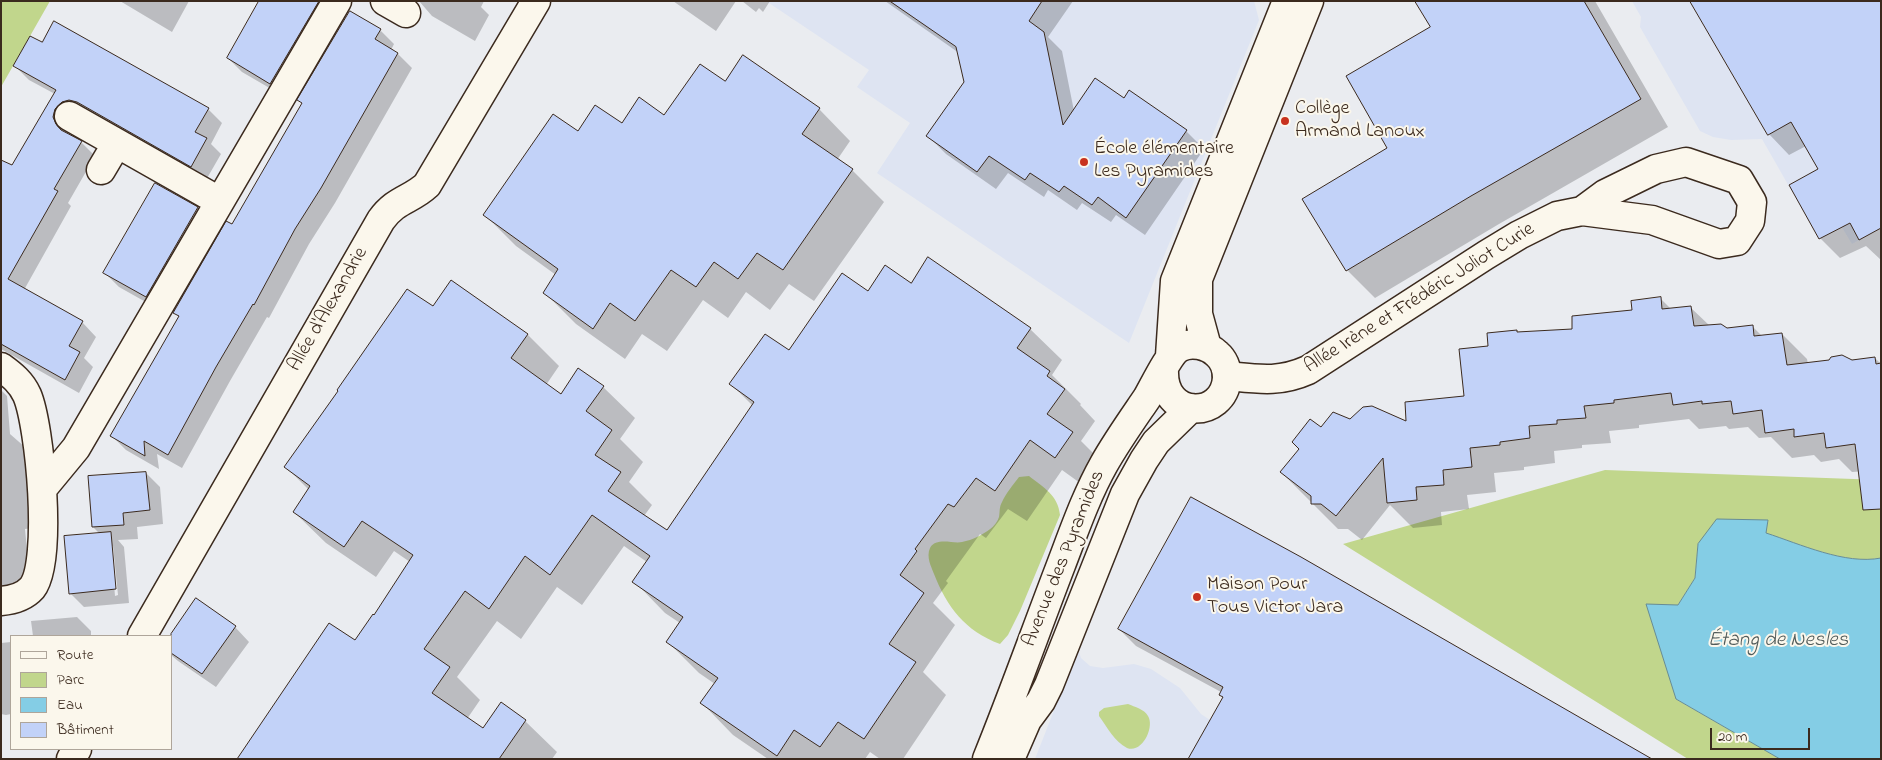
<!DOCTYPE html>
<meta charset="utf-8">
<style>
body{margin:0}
#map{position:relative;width:1882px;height:760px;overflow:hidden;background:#eaecf0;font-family:"Indie Flower",sans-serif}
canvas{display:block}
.frame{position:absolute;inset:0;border:2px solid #3b2a1e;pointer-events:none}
.legend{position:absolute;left:10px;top:635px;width:162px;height:115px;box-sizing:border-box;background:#fbf7ec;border:1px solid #aea59a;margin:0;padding:6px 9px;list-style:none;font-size:15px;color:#3b2a1e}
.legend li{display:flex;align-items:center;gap:10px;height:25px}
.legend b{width:25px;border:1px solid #aea59a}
.scale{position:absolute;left:1710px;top:728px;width:100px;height:22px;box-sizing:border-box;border:2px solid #3b2a1e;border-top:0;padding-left:6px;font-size:15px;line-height:18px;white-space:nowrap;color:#3b2a1e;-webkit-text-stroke:4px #fbf7ec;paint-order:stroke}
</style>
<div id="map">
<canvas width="1882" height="760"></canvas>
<div class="frame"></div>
<ul class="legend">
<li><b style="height:6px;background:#fbf7ec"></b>Route</li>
<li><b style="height:14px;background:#c1d68c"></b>Parc</li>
<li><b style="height:14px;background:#84cde5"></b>Eau</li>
<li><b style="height:14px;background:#c2d2f8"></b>Bâtiment</li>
</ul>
<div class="scale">20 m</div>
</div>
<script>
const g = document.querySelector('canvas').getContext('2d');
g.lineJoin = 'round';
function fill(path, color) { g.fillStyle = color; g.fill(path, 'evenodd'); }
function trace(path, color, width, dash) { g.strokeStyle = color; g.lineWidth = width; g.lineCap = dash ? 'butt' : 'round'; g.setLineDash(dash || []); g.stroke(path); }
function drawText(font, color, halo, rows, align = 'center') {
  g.font = font + ' "Indie Flower",sans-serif'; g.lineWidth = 4; g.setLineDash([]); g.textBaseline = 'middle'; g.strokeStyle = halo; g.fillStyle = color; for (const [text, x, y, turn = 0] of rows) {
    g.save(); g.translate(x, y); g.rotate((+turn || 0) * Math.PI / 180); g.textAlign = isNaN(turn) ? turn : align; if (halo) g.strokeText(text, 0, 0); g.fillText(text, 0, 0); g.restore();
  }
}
fill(new Path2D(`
 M766,1H1254L1259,20L1129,343L877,173L910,123L857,87L869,70Z
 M1632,1H1881V228L1852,244L1841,226L1819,239L1762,139L1731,140L1713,137L1700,131L1640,27L1641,17Z
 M1296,555L1652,759H1035L1078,649L1081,658L1090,666L1103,668L1134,664L1151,669L1180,688L1201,714L1210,720L1223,698L1219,695Z`), '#dee4f2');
fill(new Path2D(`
 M1,1H50L1,87Z
 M1605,470L1881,480V558C1845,565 1800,544 1765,533L1768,520L1698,544L1695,578L1678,605L1676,699L1780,759H1688L1343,544Z
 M1029,476C1044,488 1058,495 1060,515L1020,611L1008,635L1000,644C965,631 947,607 934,574C931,566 926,557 930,548C936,537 953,544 962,542C967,541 973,539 977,537C985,533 996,527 999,517C1000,512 999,507 1002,502C1006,493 1013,485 1019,477Z
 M1128,704C1135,707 1144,709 1148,716C1155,727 1142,754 1127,748C1115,742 1107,727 1099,716V712L1104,708Z`), '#c1d68c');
const water = new Path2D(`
 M1717,519L1768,520L1766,533C1800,544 1845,565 1881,558V759H1780L1676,699L1646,604L1678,605L1695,578L1698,544Z`);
fill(water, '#84cde5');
trace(water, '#678c95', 1);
fill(new Path2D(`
 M120,1H189L172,32Z
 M260,1H336L285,97L242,72L228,58Z
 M419,1H484L481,7L489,15L475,41L432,16Z
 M673,1H736L716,31Z
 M742,1H770L763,12L759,8L756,12Z
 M885,1H1073L1048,37L1062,51L1074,111L1124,100L1186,131L1204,149L1145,235L1116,215L1111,222L1082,203L1077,210L1048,190L1044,197L1008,173L996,189L946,154L928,136L966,82L959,53Z
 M1416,1H1595L1668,127L1499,224L1375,298L1347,270L1431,28Z
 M1881,1V260L1866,246L1840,258L1820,238L1819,170L1806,146L1789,155L1769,134Z
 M380,30L394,44L391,50L398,54L412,68L335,203L309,244L269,318L267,317L230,381L182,468L157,454L159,469L126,450L112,436L180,318L175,313L232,226Z
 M43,44L208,109L222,123L211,144L221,154L206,180L69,123L68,135L81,142L95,156L68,203L71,206L24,290L82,322L96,337L84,358L93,367L79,393L1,349V225L12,167L55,94L29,80L15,66Z
 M743,57L819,109L850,141L837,160L852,170L884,202L814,301L789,284L770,310L746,292L728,318L703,300L667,351L642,334L625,359L576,324L545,293L556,275L516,246L485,215L578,132L664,116L726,82Z
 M156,184L198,208L212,222L160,310L119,287L105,273Z
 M928,258L1030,329L1062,360L1052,375L1081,404L1080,405L1095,421L1081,441L1104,464L1087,488L1062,470L1027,521L1008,509L986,538L980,534L946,581L948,583L933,603L955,625L923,672L946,695L903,759H880L870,752L865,759H768L733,735L702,703L715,684L699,673L668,642L680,623L665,613L634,581L647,562L624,546L582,605L557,587L521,639L497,621L457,677L480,700L467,719L483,730L525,721L557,752L552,759H237L355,642L374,617L410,562L394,551L376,577L326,543L294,512L309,490L286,467L433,308L451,282L528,335L559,366L546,385L561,396L603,387L635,418L620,439L643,462L629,482L652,505L644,516L668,532L753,406L731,384L790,352L868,292L911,284Z
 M1660,298L1671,309L1690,307L1710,326L1726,329L1752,326L1762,336L1782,334L1807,359L1808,364L1875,358L1881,364L1867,471L1852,472L1839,459L1821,462L1814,455L1792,458L1771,437L1759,438L1748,427L1729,429L1726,426L1699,429L1689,419L1639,425V428L1609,431L1611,443L1582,445V448L1554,451L1555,463L1524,467V470L1494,473L1496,492L1467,495L1469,509L1441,512L1442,525L1413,528L1390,505L1362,540L1348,529H1338L1281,472L1321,428L1350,420L1407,423L1465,397L1489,347L1516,331L1519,333L1574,330L1633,311Z
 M1,390L7,396L10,434L26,448L33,528L25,529L31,592L1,595Z
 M146,473L160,487L163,524L137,527L138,539L118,540L124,547L129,603L84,607L70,593L100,534L93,527ZM111,546H113L118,595L115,596Z
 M197,600L235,627L249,642L216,687L178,661L171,655V636Z
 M77,617L91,631V636H33L31,621Z
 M1119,629L1649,759L1224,698L1220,694L1221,692L1136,646Z
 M11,642V714L6,715L1,714V643Z`), '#0003');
const building = new Path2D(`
 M259,1H319L270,84L227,58Z
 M890,1H1042L1029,21L1044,32L1063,125L1095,78L1124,98L1129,90L1187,130L1126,218L1098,197L1092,205L1064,186L1059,192L1030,173L1025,180L989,156L977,172L926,136L964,82L956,47Z
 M1415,1H1584L1641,99L1471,196L1346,271L1302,199L1387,148L1346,76L1430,27Z
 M1690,1H1881V228L1859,240L1850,223L1819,239L1789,185L1818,169L1791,122L1768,135Z
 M350,11L381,29L375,39L398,53L321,188L295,229L254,305L253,304L216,367L168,455L144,441L145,456L110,436L179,316L173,313L226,221L232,224L302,103L297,100Z
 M54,21L209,108L195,132L207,138L191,167L77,102L69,100L62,102L55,109L53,117L56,124L61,130L82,141L54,189L58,191L8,279L83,321L69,346L80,352L65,380L1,344V160L12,165L56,90L13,66L30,36L42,42Z
 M743,55L820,108L802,134L853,169L783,270L757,253L738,279L714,262L696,287L671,270L635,321L610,303L593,329L543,293L558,269L483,215L553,114L578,131L595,105L622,123L639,97L664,115L700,64L725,81Z
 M155,183L198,207L146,297L103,273Z
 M928,257L1031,328L1017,348L1050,371L1047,376L1065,389L1047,414L1073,432L1055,458L1030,440L995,491L976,478L954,507L948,504L915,549L917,551L900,575L924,593L889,644L916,662L864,739L838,722L820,747L794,730L777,756L700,703L718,678L666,642L683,617L632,582L650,556L592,515L550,575L525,556L489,609L465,591L424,649L450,667L432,693L483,728L501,702L526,720L499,759H237L329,623L355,640L373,614L374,615L413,555L362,521L344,547L293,512L310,486L284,467L338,391L337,390L407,289L433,306L451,280L528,334L511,358L561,394L578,368L604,386L586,411L612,430L595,455L621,472L608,491L667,530L754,402L729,384L765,334L789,350L842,273L868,291L885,265L911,283Z
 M1661,297L1662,309L1691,306L1694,326L1721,324L1727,328L1753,325L1754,336L1782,333L1787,365L1829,360L1831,357L1842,355L1852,360L1875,357L1876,364L1881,363V509L1863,510L1855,444L1826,448L1824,433L1794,437V429L1765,433L1762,410L1733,414L1731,401L1702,404V401L1673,405L1671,393L1614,400V403L1584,406L1586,418L1557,420V424L1529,426L1530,438L1500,442V445L1470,448L1472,467L1443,470L1444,485L1416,487L1417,500L1387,503L1383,458L1336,516L1321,504H1311V496L1280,472L1299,449L1292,442L1310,419L1321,427L1333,412L1350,419L1363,407L1372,406L1406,421L1405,402L1464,396L1459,349L1488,346L1487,333L1517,330V332L1572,329V316L1632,310L1631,301Z
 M146,472L150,510L123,513L124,525L92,527L88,476Z
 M1191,497L1301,557L1652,759H1188L1223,697L1219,695L1223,687L1118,629Z
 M111,532L116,589L69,594L64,536Z
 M196,598L236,626L202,674L171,653V634Z`);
fill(building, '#c2d2f8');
trace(building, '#3b2a1e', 1);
const minor = new Path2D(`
 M385,1L406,13
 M69,116L219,201
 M101,170L117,143
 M1,367C12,375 21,382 27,395C40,425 53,562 32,588C24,597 13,600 1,601
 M1227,376C1258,379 1279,383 1308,370L1486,255L1519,235L1557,216L1582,211L1652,220L1719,244L1737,241L1750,221L1752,202L1739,180L1686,162L1656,169L1605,194L1582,211
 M43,488L76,448L337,1
 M142,636L381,220C396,199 411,200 427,185L536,1
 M71,759L77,749`);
const secondary = new Path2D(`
 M1207,347L1198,314V279L1309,1
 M1170,356L1175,281L1287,1
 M987,759C1013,695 1036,630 1061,565C1074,531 1086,496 1104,464C1117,441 1132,420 1147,398C1154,386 1169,354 1179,348C1191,341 1208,345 1217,354C1224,360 1227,369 1227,378C1224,420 1162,420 1164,370
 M1010,759L1027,720L1041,701L1049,685L1125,494L1144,460L1156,442L1191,408`);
trace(minor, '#3b2a1e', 31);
trace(secondary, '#3b2a1e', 31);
trace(minor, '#fbf7ec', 28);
trace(secondary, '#fbf7ec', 28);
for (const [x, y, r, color] of [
 [1285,121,5,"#c8321e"],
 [1084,162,5,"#c8321e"],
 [1197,597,5,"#c8321e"]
]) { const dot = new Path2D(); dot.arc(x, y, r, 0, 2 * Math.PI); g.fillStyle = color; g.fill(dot); trace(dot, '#fbf7ec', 2); }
drawText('20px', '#3b2a1e', '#fbf7ec', [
 ["Collège",1295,110],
 ["Armand Lanoux",1295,133],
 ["École élémentaire",1094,150],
 ["Les Pyramides",1094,173],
 ["Maison Pour",1207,586],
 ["Tous Victor Jara",1207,609]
], 'left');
drawText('20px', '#3b2a1e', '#fbf7ec', [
 ["Allée Irène et Frédéric Joliot Curie",1420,299,-32],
 ["Allée d'Alexandrie",329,310,-60],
 ["Avenue des Pyramides",1065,559,-68]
]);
drawText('italic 21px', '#515b5a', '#fbf7ec', [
 ["Étang de Nesles",1778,642]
]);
</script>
